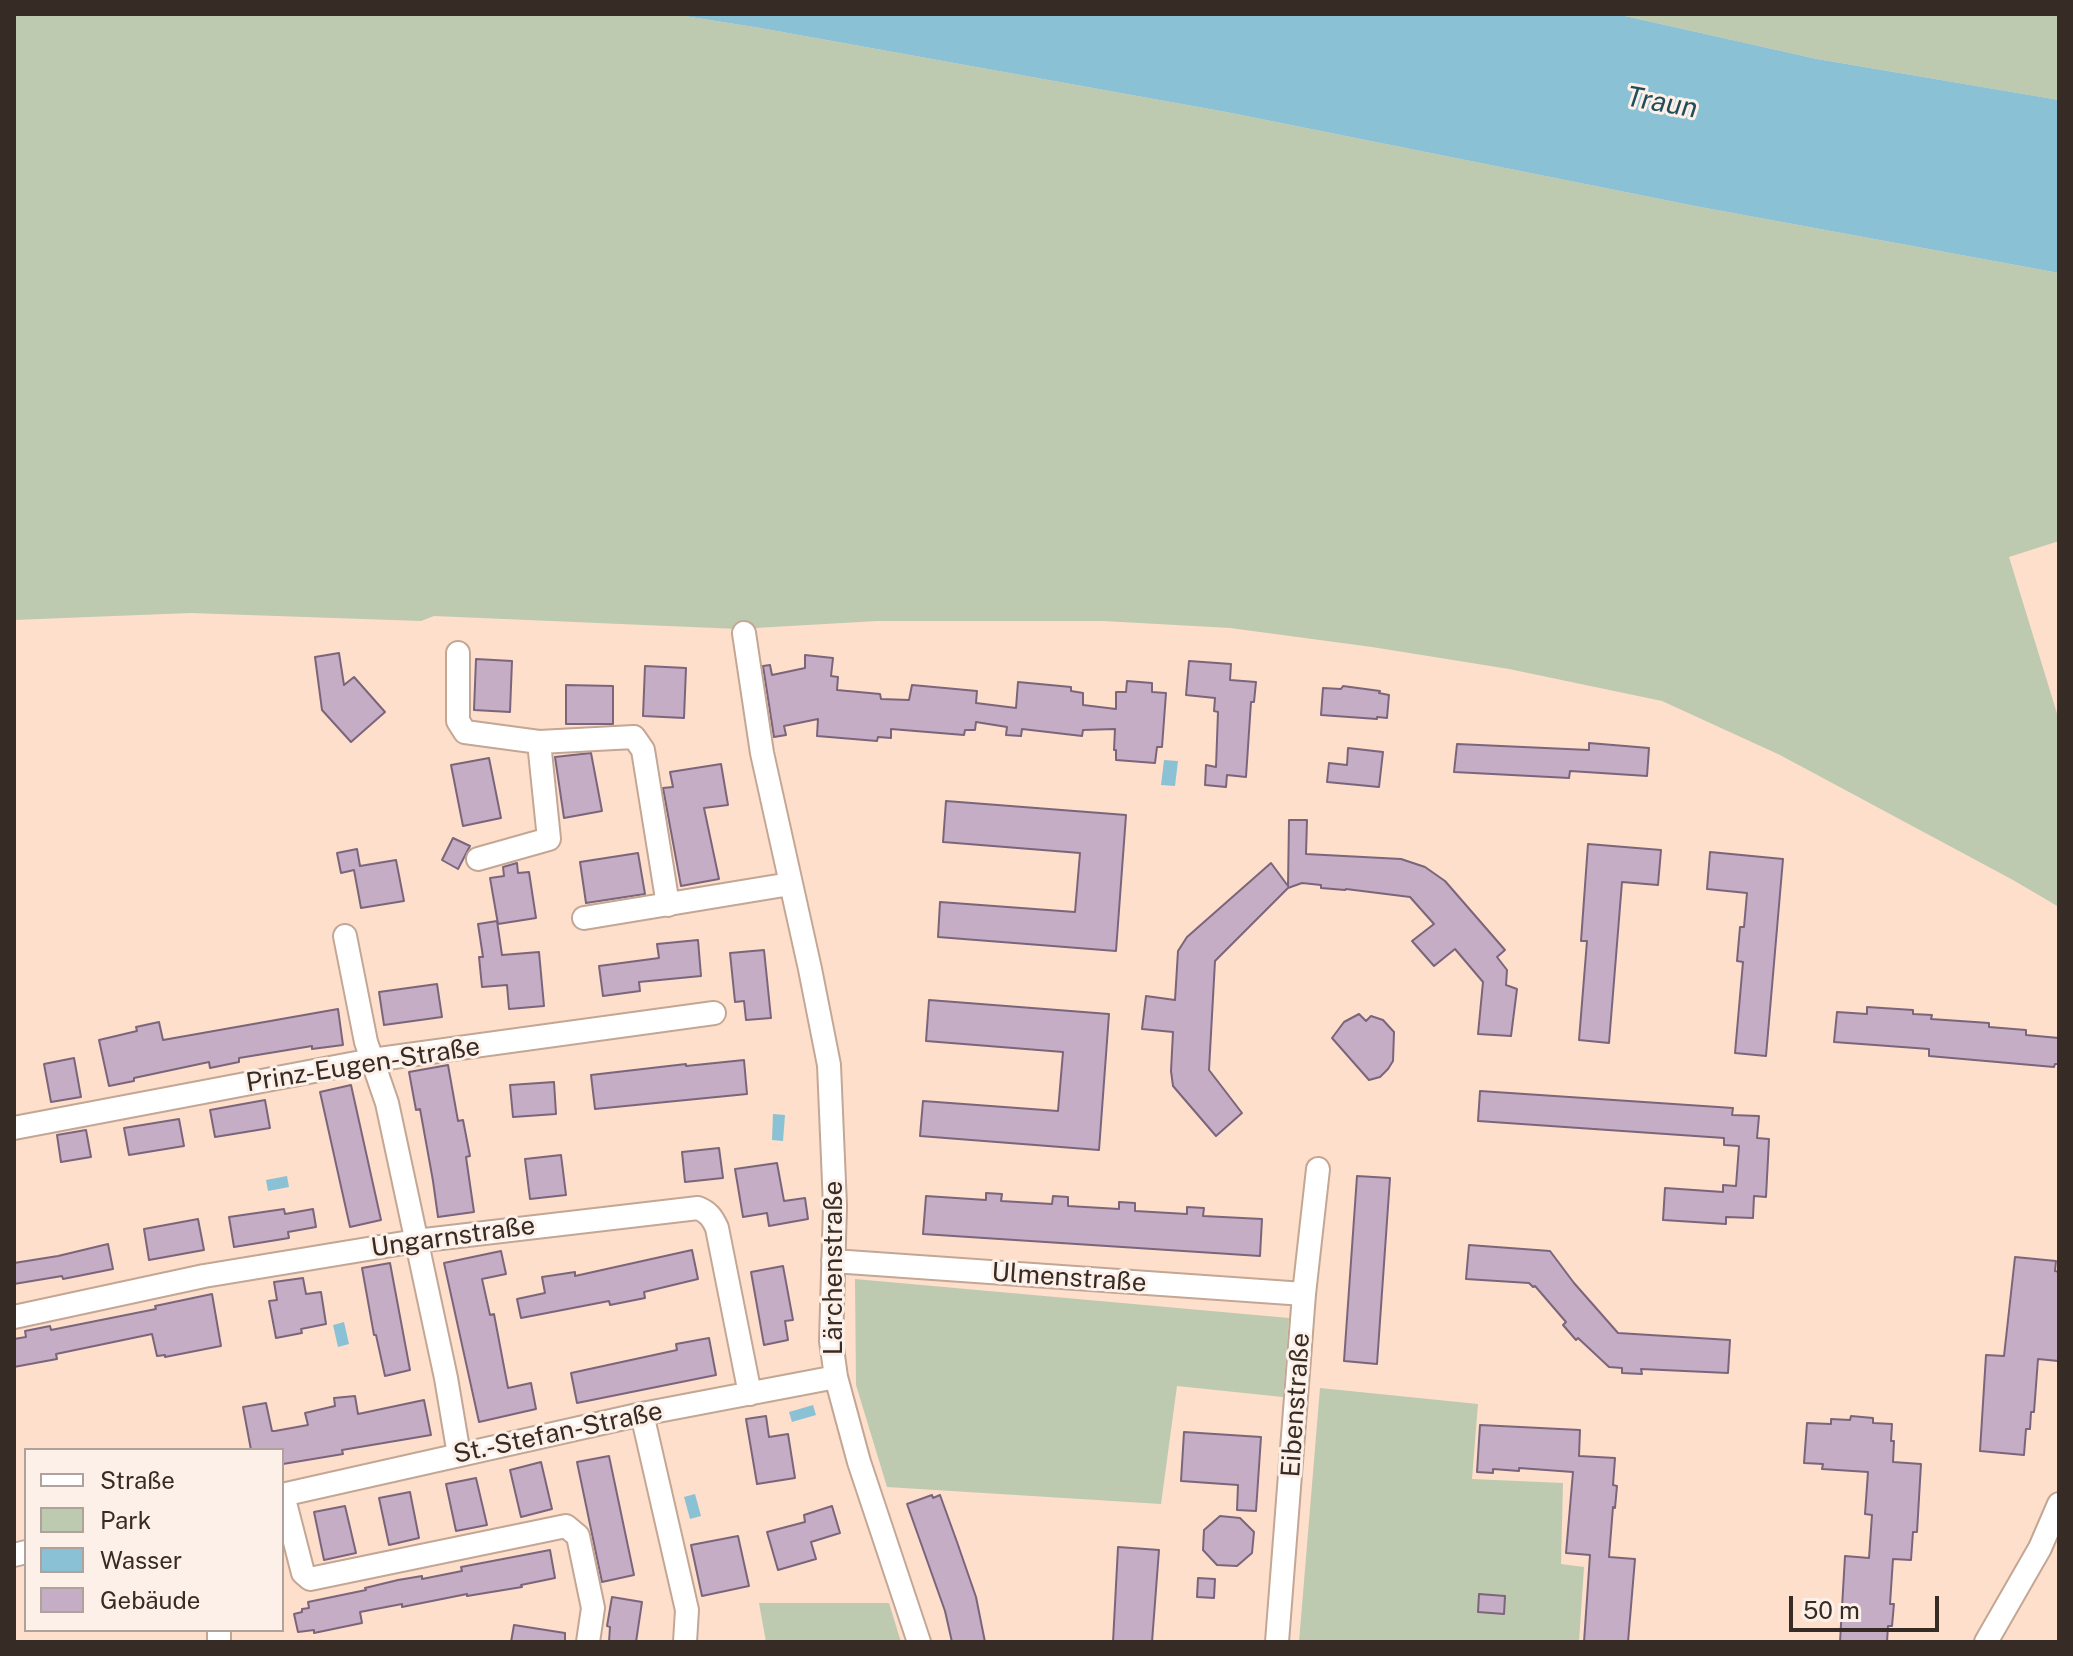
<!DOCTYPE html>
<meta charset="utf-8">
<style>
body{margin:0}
#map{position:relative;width:2073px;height:1656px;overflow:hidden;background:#fddfcc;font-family:"Public Sans",sans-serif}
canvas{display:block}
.frame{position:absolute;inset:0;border:16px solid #372c25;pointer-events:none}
.legend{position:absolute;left:24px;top:1448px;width:260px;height:184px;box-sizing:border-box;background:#fdf0e8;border:2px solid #aea29a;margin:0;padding:10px 14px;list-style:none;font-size:24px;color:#372c25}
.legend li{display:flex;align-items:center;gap:16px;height:40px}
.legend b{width:40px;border:2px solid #aea29a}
.scale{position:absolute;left:1789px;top:1596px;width:150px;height:36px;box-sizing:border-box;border:4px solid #372c25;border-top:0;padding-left:10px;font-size:24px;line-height:28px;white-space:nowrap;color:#372c25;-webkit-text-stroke:6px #fdf0e8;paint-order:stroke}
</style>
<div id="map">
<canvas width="2073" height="1656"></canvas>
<div class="frame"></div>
<ul class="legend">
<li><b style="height:10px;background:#fff"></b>Straße</li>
<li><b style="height:22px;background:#bdcaaf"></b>Park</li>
<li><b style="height:22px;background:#8bc1d4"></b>Wasser</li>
<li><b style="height:22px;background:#c5adc5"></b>Gebäude</li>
</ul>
<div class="scale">50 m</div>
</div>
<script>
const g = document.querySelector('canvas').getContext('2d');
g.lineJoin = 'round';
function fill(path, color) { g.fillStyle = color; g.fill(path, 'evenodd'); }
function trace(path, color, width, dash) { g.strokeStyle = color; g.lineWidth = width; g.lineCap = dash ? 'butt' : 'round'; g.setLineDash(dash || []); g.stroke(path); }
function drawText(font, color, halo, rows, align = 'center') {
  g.font = font + ' "Public Sans",sans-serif'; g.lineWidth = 6; g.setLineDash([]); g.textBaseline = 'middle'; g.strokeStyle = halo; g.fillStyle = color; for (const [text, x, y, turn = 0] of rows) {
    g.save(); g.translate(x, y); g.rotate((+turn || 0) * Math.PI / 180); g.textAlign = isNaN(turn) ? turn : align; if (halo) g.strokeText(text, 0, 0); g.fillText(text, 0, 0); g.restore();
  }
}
fill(new Path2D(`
 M14,14H672L760,28L1226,112L1695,206L2059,273V541L2009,557L2059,720V907L2013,880L1780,755L1662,701L1509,669L1372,647L1230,628L1103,621H877L738,629L434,616L421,621L190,613L14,620Z
 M1616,14H2059V100L1817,59Z
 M855,1279L1289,1318L1283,1397L1177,1386L1161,1504L887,1487L856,1385Z
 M1320,1388L1478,1404L1472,1479L1563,1483L1561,1564L1584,1567L1579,1642H1299Z
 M759,1603H889L901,1642H766Z`), '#bdcaaf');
fill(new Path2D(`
 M672,14H1616L1817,59L2059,100V273L1695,206L1226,112L760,28Z
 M1164,760L1178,761L1175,786L1161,785Z
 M773,1114L785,1115L783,1141L772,1140Z
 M287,1176L289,1187L268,1191L266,1180Z
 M344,1322L349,1344L338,1347L333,1325Z
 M813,1405L816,1415L792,1422L789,1412Z
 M695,1494L701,1516L690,1519L684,1497Z`), '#8bc1d4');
const building = new Path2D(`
 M339,653L344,685L354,677L385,712L351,742L322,710L315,657Z
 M805,655L833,658L831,676L838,677L837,690L880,694L881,699L909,700L912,685L923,686L977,691L976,703L1016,708L1018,682L1071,687V691L1083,693V705L1116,709V692H1126L1127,681L1152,683V692L1166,693L1162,747H1157L1155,763L1116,760V750H1114L1115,729L1083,730L1082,736L1022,729L1021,736L1006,735L1007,727L976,722L975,730H965L964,735L891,729V738L878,737L877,741L817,736L818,719L784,726L786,735L774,737L763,666L770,665L772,675L805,668Z
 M476,659L512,661L510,712L474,710Z
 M1189,661L1231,664L1230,680L1256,682L1254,702H1251L1246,777L1227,775L1226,787L1205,785L1206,765L1216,767L1218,712L1214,711L1215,698L1186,695Z
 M645,666L686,668L684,718L643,716Z
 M566,685L613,686V724H566Z
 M1343,686L1380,691L1379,693L1389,695L1387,718L1377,717V719L1321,715L1323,688L1341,689Z
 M1589,743L1649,748L1647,776L1570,771L1569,778L1454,772L1457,744L1589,750Z
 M1348,748L1383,752L1379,787L1327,782L1329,763L1347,765Z
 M591,753L602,811L564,818L555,757Z
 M489,758L501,818L463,826L451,765Z
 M721,764L728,805L704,808L719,879L681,886L663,788L673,787L670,772Z
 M946,801L1126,815L1116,951L938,937L940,902L1075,912L1080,853L943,842Z
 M1289,820H1307L1306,854L1401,859L1425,867L1445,881L1505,950L1497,957L1507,970L1506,985L1517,989L1511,1036L1478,1034L1483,982L1455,949L1434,966L1412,941L1434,924L1410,897L1346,889L1345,890L1321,888V885L1302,883L1288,888L1215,961L1209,1070L1242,1113L1216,1136L1173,1086L1171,1071L1173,1032L1142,1029L1146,996L1175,1000L1178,951L1187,937L1271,863L1288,886Z
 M453,838L470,846L458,869L442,860Z
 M1588,844L1661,850L1658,885L1622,882L1609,1043L1579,1040L1587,941H1581Z
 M357,849L360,866L396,860L404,901L361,908L354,870L341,873L337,853Z
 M1710,852L1783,859L1766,1056L1735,1053L1743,962L1737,961L1740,927H1744L1747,893L1707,889Z
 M638,853L645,894L586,903L580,862Z
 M517,863L518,873L529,872L536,918L498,924L490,878L504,876L503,867Z
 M497,921L502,955L539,952L544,1006L509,1009L507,985L482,987L479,957H483L478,924Z
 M698,940L701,976L639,982L640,991L603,996L599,966L659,958L657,944Z
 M764,950L771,1018L746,1020L744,1001L735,1002L730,953Z
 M437,984L442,1017L384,1025L379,992Z
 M929,1000L1109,1014L1099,1150L920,1136L923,1101L1058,1111L1063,1052L926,1041Z
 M1867,1007L1913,1010V1014L1932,1015L1931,1019L1989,1023V1027L2026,1030V1035L2059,1038V1064H2055L2054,1067L1929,1056V1049L1834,1042L1837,1012L1867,1014Z
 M338,1009L343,1045L312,1049V1046L239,1058V1062L210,1068L209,1062L134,1078V1081L109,1086L99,1040L137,1031L136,1027L159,1022L163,1040Z
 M1359,1014L1366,1021L1371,1016L1383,1020L1394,1032L1393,1061L1388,1069L1380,1077L1369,1080L1332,1038L1344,1022Z
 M74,1058L81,1097L51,1102L44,1064Z
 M744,1060L747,1094L595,1109L591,1075L686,1064V1066Z
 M448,1065L458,1121L463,1120L470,1156L466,1157L474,1212L438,1217L433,1181L420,1109L416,1110L409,1072Z
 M554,1082L556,1114L513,1117L510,1085Z
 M351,1085L381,1220L350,1227L320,1092Z
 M1480,1091L1733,1108L1732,1115L1759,1116L1757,1138L1769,1139L1766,1197L1754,1196L1753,1218L1726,1217V1224L1663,1220L1665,1188L1723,1192V1185L1736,1186L1739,1146L1724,1145V1138L1478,1121Z
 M265,1100L270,1128L215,1137L210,1110Z
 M179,1119L184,1146L129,1155L124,1128Z
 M86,1130L91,1157L61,1162L57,1135Z
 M719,1148L723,1178L685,1182L682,1152Z
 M561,1155L566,1195L530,1199L525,1159Z
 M777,1163L784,1201L805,1198L808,1219L769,1226L767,1213L743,1217L735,1169Z
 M1357,1176L1390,1178L1377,1364L1344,1361Z
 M986,1193L1002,1194L1001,1201L1052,1204L1053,1196L1068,1197V1206L1119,1209V1202L1135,1203V1211L1187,1214V1207L1204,1208L1203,1216L1262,1219L1260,1256L923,1234L926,1196L986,1200Z
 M284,1209L285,1214L313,1209L316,1227L288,1232L289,1238L234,1247L229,1217Z
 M198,1219L204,1250L149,1260L144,1229Z
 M108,1244L113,1269L63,1279L62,1276L14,1284V1263L58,1256Z
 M1469,1245L1550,1251L1574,1283L1618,1333L1730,1340L1728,1373L1641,1369L1642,1374L1622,1373V1368L1609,1367L1578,1338L1576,1340L1563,1325L1566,1322L1535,1286L1533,1287L1529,1283L1466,1279Z
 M692,1250L698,1279L644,1292L645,1298L610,1305L609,1301L521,1318L517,1299L545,1293L542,1277L575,1272V1276Z
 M501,1251L506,1274L482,1279L490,1315L494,1314L508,1388L531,1383L536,1409L479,1422L444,1263Z
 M2015,1257L2056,1261L2055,1271L2059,1272L2058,1361L2038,1359L2034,1412H2031L2030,1429H2026L2024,1455L1980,1451L1986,1355L2004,1356Z
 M390,1263L410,1370L385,1376L376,1335H374L362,1268Z
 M783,1266L793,1320L785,1321L788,1340L764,1345L751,1272Z
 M303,1278L306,1294L321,1292L326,1324L301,1329L302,1333L276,1338L269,1301L277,1300L274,1282Z
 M212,1294L221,1346L165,1357V1355L157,1356L152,1334L56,1354L57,1359L14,1367V1339L26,1337L25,1331L50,1326L51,1330L156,1309L155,1306Z
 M709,1338L716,1375L577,1403L571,1373L677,1350L676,1344Z
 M355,1396L358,1414L424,1400L431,1435L342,1450L343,1454L283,1464L282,1450H251L243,1407L266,1403L272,1431H275L308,1425L305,1413L335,1406L334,1398Z
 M766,1416L769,1437L788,1434L795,1478L757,1484L746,1419Z
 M1851,1416L1873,1418V1423L1892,1424L1891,1441H1894L1893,1462L1921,1464L1917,1532H1913L1911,1560L1893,1559L1890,1604H1894L1892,1626H1888L1887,1642H1840L1845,1556L1869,1558L1872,1515L1865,1514L1868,1472L1822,1469L1823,1464L1804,1463L1807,1423L1831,1424V1419L1850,1420Z
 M1480,1425L1580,1430L1579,1456L1615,1458L1613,1485L1617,1486L1615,1508L1613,1507L1609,1557L1635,1559L1628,1642H1584L1590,1555L1566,1553L1573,1472L1519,1468V1471L1493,1469V1473L1477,1472Z
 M1184,1432L1261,1437L1256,1511L1237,1510L1238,1485L1181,1481Z
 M609,1456L634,1575L602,1582L577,1462Z
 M541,1462L552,1509L521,1517L510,1470Z
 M476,1478L487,1525L456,1531L446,1484Z
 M410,1492L419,1538L389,1545L379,1498Z
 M932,1495L933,1498L940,1495L957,1542L976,1597L985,1642H952L945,1611L907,1504Z
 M345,1506L356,1553L324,1560L314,1512Z
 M832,1506L840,1533L811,1542L816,1559L778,1570L767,1532L805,1522L804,1515Z
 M1220,1516L1240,1518L1254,1532L1252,1553L1237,1566L1217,1565L1203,1550L1204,1530Z
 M738,1536L749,1586L702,1596L691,1545Z
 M1118,1547L1159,1550L1152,1642H1113Z
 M550,1550L555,1578L521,1585L522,1587L467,1596V1594L402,1607V1604L360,1612L362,1623L314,1633V1630L298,1632L294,1614L302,1612V1609L309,1608L308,1602L366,1590L365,1588L398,1580L422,1576V1579L462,1571L461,1567Z
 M1198,1578L1215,1579L1214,1598L1197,1597Z
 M1479,1594L1505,1596L1504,1614L1478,1612Z
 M612,1597L642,1602L636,1642H609L610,1627L607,1626Z
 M514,1625L565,1633V1642H511Z`);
fill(building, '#c5adc5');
trace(building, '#7b657b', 2);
const street = new Path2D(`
 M744,633L762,753L810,969L829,1065L835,1206L831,1341L836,1377L859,1462L919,1642
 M458,653V721L465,732L539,742
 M478,859L549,839L539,742L634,737L643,750L668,905
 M584,918L790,884
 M345,936L366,1042L387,1103L446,1378L459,1455
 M14,1128L372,1060L714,1013
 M833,1261L1304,1294
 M14,1317L204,1276L416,1241L698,1208C708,1212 712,1217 717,1228L750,1394
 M642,1414L687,1610L685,1642
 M282,1495L642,1414L836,1377
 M283,1495L303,1573L310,1579L566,1526L578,1536L593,1608L588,1642
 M14,1555L26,1552
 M219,1642V1630
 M1277,1642L1304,1294L1318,1169
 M1986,1642L2040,1548L2059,1504`);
trace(street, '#c3a694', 26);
trace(street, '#fff', 22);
drawText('26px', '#372c25', '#fdf0e8', [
 ["Prinz-Eugen-Straße",363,1065,-9],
 ["Ungarnstraße",453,1237,-8],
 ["Lärchenstraße",834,1268,-90],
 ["Ulmenstraße",1069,1278,4],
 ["Eibenstraße",1296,1405,-86],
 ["St.-Stefan-Straße",558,1433,-12]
]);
drawText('italic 28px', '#1f4d5c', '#fdf0e8', [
 ["Traun",1662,103,10]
]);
</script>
